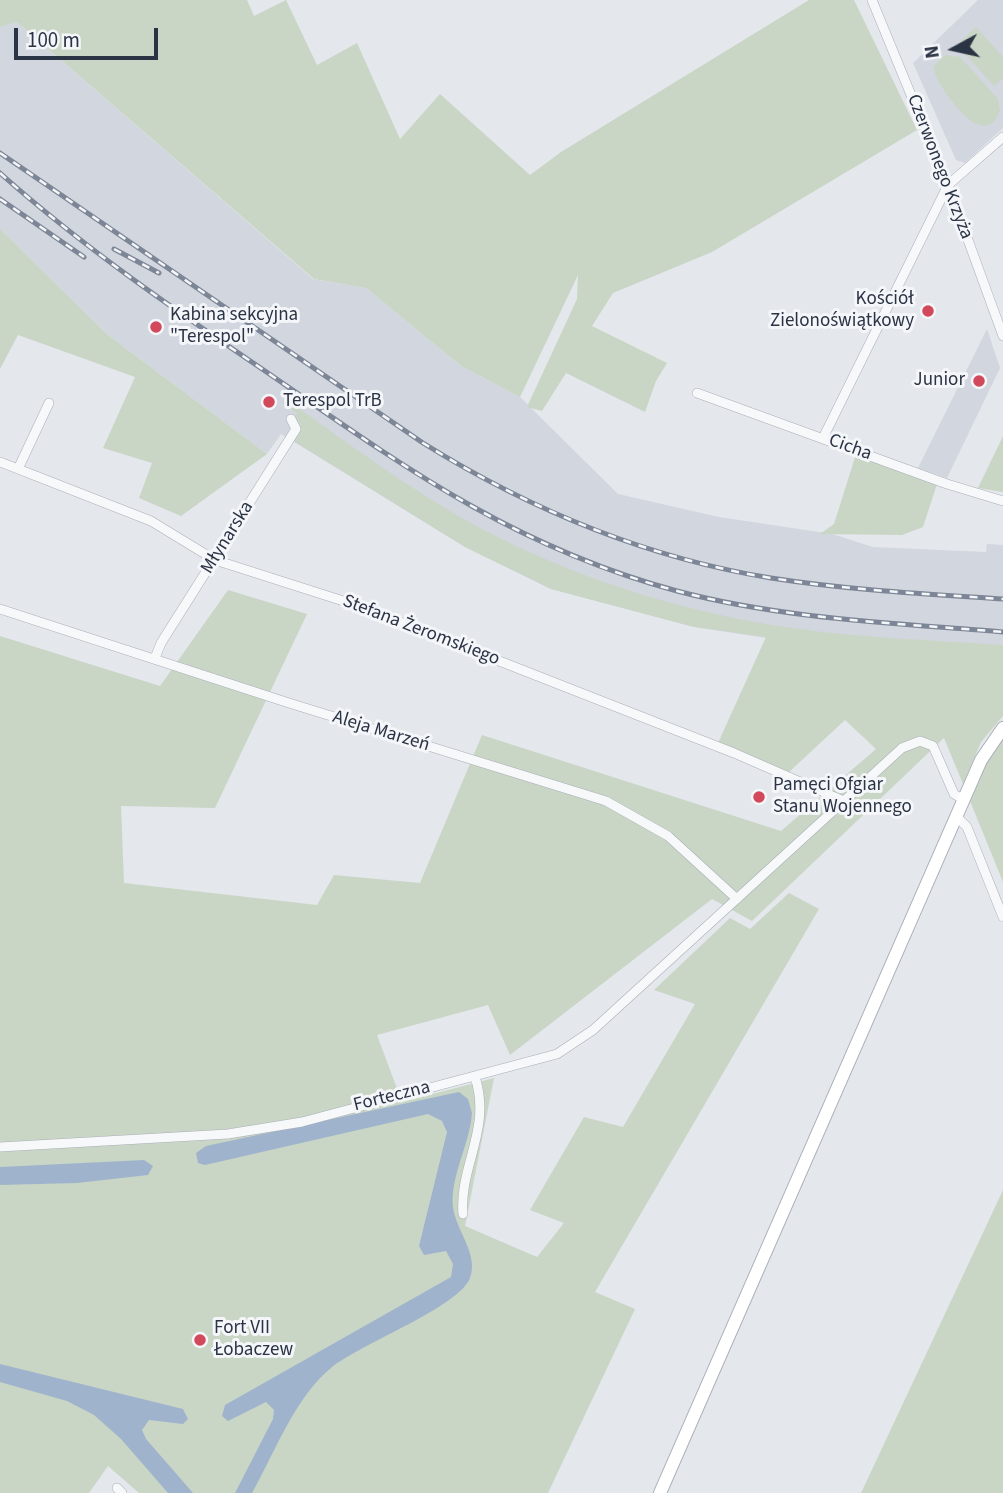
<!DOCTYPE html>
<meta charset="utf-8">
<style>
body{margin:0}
#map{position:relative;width:1003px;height:1493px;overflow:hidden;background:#e4e7ec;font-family:"Source Sans 3",sans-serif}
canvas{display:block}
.north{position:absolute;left:919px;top:14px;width:70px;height:70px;-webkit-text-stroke:5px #f4f6f9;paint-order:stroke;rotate:262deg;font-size:19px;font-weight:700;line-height:28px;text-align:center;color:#2b3445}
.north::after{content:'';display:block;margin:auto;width:24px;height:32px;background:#2b3445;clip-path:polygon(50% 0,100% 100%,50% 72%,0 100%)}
.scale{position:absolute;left:14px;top:28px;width:144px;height:32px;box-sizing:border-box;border:4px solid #2b3445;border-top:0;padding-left:9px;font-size:21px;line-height:24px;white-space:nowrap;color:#2b3445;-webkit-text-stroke:5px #f4f6f9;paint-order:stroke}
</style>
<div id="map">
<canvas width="1003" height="1493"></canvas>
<div class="north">N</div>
<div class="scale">100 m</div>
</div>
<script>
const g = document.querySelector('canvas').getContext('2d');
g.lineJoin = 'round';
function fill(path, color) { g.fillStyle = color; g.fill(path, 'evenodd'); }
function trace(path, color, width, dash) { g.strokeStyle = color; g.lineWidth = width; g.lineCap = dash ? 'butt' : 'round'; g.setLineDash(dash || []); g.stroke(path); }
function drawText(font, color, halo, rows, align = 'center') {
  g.font = font + ' "Source Sans 3",sans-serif'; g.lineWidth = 6; g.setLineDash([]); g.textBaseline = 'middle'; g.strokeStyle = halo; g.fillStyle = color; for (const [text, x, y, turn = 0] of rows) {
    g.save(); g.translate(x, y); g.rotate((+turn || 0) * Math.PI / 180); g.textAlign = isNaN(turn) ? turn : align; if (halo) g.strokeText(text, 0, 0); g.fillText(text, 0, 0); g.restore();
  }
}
fill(new Path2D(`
 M978,0H1003V128L965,163L956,160L913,63Z
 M17,22L313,279L366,288L461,366L520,397L618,494L719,517L832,534L873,547L986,552L987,544L1003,545V674L694,627L551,589L465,547L281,434L267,454L108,335L0,229V27Z
 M987,329L1000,368L947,478L918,468Z`), '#d2d6de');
fill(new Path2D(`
 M0,0H247L254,16L286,0L317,65L357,43L400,139L440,94L530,175L561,152L809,0H854L917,130L712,252L613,293L592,326L667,363L656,381L645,412L566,373L542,411L527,407L577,299L578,275L520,397L461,366L366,288L314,279L17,22L0,27Z
 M976,27L1003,57V78L994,86L957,45Z
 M945,55L960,57L998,99L1000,111L994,122C989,125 985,127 979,125C965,122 932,79 934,66Z
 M0,229L108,335L267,454L181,516L139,498L152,463L103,448L135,377L18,335L0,369Z
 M285,399C353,446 420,498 494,535C587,582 688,613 792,628C861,638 933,640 1003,645V716L981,742L963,784L944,738L752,921L712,899L510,1055L488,1005L377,1035L402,1102L494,1078L465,1226L537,1257L564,1223L530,1210L584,1117L623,1127L695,1004L654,990L730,918L750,929L789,893L819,909L595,1292L635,1309L548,1493H139L108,1466L89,1493H0V636L160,686L228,590L307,614L215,808L121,806L124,883L317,905L334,875L420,883L482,735L781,831L876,749L845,720L788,773L718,743L766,637L694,627L551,589L465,547L292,440L301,424L294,419L297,413L283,403Z
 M1003,436V492L978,488Z
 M857,451L938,481L923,527L902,535L820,534L834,524Z
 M1003,736V882L970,801L990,752Z
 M1003,1190V1493H861Z`), '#c9d6c5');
fill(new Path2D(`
 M459,1092L468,1099L472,1113C470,1144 450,1176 453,1207C456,1231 479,1254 470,1278C460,1306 361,1344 332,1367C295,1397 275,1452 252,1493H235L273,1419L274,1410L266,1402L228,1421L222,1416L225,1405L451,1277L453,1264L446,1251L424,1255L419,1246L447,1132L442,1121L428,1114L205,1165L198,1163L196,1153L206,1146Z
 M144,1160L153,1166L148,1175L77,1183L0,1185V1167Z
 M0,1364L183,1409L188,1419L183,1424L149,1420L142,1430L146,1439L193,1493H168L121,1439L94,1415L67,1401L0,1382Z`), '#9fb4cc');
const minor = new Path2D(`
 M872,0L948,185L1003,336
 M697,393L947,484L1003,501
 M823,438L948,185L1003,137
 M0,462L151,521L215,560L359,606L734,753L844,801
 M18,469L49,403
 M0,609L289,703L606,801L668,836L737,899
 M155,658L161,643L296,429L291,419
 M957,817L967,827L1003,917
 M0,1147L228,1134L302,1122L557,1054L593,1030L902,748L920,741L933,746L954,794L964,800
 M463,1214C459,1166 492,1129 475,1077
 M117,1488L122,1493`);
const secondary = new Path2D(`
 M660,1493L981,760L1003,728`);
trace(minor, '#a9aeb7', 10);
trace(secondary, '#a9aeb7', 14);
trace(minor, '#f7f8fa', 9);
trace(secondary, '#fff', 12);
const rail = new Path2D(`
 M0,153L423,443C529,509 647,558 771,578C848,590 926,594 1003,599
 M0,173C84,248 175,310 268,373C404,467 514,547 677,591C783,619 894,623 1003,632
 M0,199L84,257
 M114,249L159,273`);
trace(rail, '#7d8696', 5);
trace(rail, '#f4f6f9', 2.5, [8]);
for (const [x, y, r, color] of [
 [928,311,7,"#d1495b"],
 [156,327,7,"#d1495b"],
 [979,381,7,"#d1495b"],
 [269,402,7,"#d1495b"],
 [759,797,7,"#d1495b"],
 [200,1340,7,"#d1495b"]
]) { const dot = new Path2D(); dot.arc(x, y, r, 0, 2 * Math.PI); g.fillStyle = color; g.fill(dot); trace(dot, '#f4f6f9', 2.5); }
drawText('19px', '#2b3445', '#f4f6f9', [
 ["Czerwonego Krzyża",939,167,69],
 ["Cicha",850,448,20],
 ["Młynarska",228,538,-58],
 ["Stefana Żeromskiego",421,631,21],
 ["Aleja Marzeń",381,732,17],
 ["Forteczna",392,1097,-14]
]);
drawText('19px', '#2b3445', '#f4f6f9', [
 ["Kościół",914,300,"right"],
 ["Zielonoświątkowy",914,322,"right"],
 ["Kabina sekcyjna",170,316],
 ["\"Terespol\"",170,338],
 ["Junior",965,381,"right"],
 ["Terespol TrB",283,402],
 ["Pamęci Ofgiar",773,786],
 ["Stanu Wojennego",773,808],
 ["Fort VII",214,1329],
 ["Łobaczew",214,1351]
], 'left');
</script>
